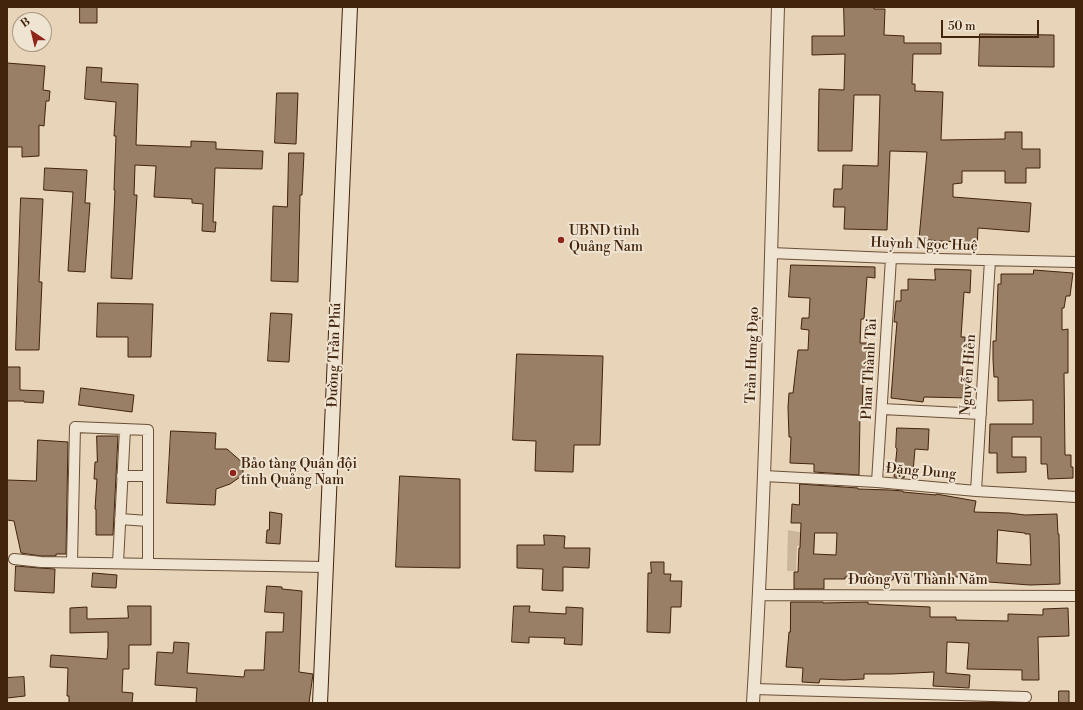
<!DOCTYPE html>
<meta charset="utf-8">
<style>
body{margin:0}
#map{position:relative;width:1083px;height:710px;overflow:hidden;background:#e7d4b9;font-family:"Libre Bodoni",serif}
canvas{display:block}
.frame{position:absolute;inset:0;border:8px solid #42230b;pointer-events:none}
.north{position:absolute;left:12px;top:12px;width:40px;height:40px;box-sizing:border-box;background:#efe3d2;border:1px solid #aa9682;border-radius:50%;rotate:325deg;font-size:11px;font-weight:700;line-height:16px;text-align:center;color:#42230b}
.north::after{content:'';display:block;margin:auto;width:14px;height:18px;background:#8f2418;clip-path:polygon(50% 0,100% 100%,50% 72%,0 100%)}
.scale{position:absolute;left:941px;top:20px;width:98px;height:18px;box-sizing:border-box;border:2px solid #42230b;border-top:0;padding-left:5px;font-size:12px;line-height:14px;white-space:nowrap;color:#42230b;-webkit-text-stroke:3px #efe3d2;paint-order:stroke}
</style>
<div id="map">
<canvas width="1083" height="710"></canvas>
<div class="frame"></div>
<div class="north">B</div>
<div class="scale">50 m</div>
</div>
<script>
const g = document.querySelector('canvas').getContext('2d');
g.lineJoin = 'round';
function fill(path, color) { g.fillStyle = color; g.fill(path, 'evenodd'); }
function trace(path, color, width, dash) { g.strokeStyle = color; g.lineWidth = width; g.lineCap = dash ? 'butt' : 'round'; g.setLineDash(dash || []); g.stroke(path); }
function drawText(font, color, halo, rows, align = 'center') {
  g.font = font + ' "Libre Bodoni",serif'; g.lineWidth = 4; g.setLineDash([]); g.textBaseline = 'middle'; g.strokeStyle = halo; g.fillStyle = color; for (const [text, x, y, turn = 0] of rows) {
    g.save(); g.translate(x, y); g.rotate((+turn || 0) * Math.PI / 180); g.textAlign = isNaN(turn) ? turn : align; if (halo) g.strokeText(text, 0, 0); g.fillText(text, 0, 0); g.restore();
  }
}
fill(new Path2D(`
 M788,530L804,533L803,546H797L796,571H787Z`), '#cbb69b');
const building = new Path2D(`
 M80,7H97V23H80Z
 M844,7H874V9H885L884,35L904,36V43H941V54H913L912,84H915V91L943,92L941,140L1005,139V132H1022V149H1040V168H1026V183H1005V171H962V183L953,184V197L1031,203L1029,232L978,228L977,248L962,247V242L939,241L919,239L927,152L890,151L887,230L844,229L845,207H833L834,189H842L843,165L878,166L880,95H854L852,151H818L819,89L844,90L845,54L812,55V36H844Z
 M980,34L1054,35V67L979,66Z
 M7,63L45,66L43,90L50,91L49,101H46L44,126L39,125V156L22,157V147H7Z
 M87,67L102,68L101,82L138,84L136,145L191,147V141L216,142V149L263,151L262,169L215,168L213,222H216L215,232L202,231L203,204L192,203V199L154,197L156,166L135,165L134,195H137L132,279L111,278L115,190H114L116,136H114L116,102L85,99Z
 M277,93H298L296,144L275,143Z
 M289,153H304L302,195H300L298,282L271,281L273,206L287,207Z
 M45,168L87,170L85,203H90L85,272L68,271L73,192L44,190Z
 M21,198L43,199L39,282H42L39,350H16Z
 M791,265L875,267V278L867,277L864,319H861L860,343H867L865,384H863L862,415H860L859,475L814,472V464L790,463L791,437H789L788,407L789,393H793L798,350H808L809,330L801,329L802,318H809L810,298L789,297Z
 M935,269L971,270L970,293L964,292L961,337H965L962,381H969V398L924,397L923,402L891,398L895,345L897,322H894L896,301H901V290H908V279L935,280Z
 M1034,270L1073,273L1070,296H1066L1064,308H1062V330L1068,329V373H1064L1065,455H1071V467H1073V478L1048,479L1047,464H1041V437H1012V457H1026V472L997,473V453H989L990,424H1033V400L998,401V377H994L993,359V341H996L998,284H1001V274H1033Z
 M98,303L153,304L151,357H128V337H97Z
 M271,313L292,314L289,362L268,361Z
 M517,354L603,356L600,445H574L573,472L535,471L536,441L513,440Z
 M7,367H20V390L44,391L43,403L24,402V401H7Z
 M81,388L134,395L132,412L79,405Z
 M897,428L929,429L928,450L915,449L913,472L905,471L904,478L894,477L897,449L896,448Z
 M171,431L216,433L215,449H227L243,463V475L230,484L216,489L215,505L167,503Z
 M97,436H118L113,535H96V509H95L97,479H94L95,462H97Z
 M38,440L68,442L66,554H56V556H41L21,553L14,521L7,520V480L36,481Z
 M400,476L460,479V568L396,567Z
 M800,484L858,488V489L890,490L903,491V492L936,495V494L976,501L974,512L1009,513L1025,515L1057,514L1058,534H1059L1060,584L1030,585L975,581V578L942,576L941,579L894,576L893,580L845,577V579H824V589H794V572H798L799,548H800L801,523H791L792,504L799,505ZM998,530L1025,533V534H1030L1031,565L997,563ZM815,533H837L836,555L814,554Z
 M270,512L282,514L280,544L266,543L267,530H269Z
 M544,535L565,536L564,548H590L589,568L563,567V591L542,590L543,569L517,568V545H544Z
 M651,562H664V574H671L670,581H682L681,607H671L670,633L647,632L648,573H651Z
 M16,566L40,568L55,569L54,593L15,591Z
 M93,573L117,575L116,588L92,587Z
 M267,586L282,587V589L302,591L299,672L313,674L309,703H196L197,688L155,685L157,652L173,653L174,642L189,643L187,673L244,677L245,670H264L266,632H283L284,613L265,612Z
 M791,602H823V603L868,602V604L930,607V617H956V620L1008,621V614L1043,615V609L1068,608L1069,636L1038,637L1039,680H1022V670L967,669L969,643L947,642L946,673L970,675L969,688L933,686L934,672L891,674H864V679L844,680L820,679L819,683L802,682L803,668L786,667L789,632H790Z
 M128,606H151V645H129V669H123L122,692L133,693L132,703H69V696H67L68,668L50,667L51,655L107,659L108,647V632L70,633V608L87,607V619L128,618Z
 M514,606H530L529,612L566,614V607L583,608L582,645L564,644L565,638L529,637V643L512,642Z
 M24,677L25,696L7,698V678Z
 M1059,691H1069V703H1059Z`);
fill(building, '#987f65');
trace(building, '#42230b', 1);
const minor = new Path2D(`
 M771,253L891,258L1076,262
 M882,409L981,414
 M122,476H148
 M764,476L877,482L976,491L1076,497
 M877,482L891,258
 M976,491L990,260
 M120,519L148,521
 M14,559L41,562L326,567
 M72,562L75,427L148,430V564
 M118,563L125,429
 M760,596L763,595L1076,596
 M754,689L1026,697`);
const tertiary = new Path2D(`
 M753,703C767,471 771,239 778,7`);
const secondary = new Path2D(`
 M320,703L350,7`);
trace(minor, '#6b4f36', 12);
trace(tertiary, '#6b4f36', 14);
trace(secondary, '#42230b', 16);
trace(minor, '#efe3d2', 10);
trace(tertiary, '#efe3d2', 12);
trace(secondary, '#efe3d2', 14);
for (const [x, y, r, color] of [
 [561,240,4,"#8f2418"],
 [233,473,4,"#8f2418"]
]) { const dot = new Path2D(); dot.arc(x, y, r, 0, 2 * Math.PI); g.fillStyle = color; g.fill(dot); trace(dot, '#efe3d2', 1.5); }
drawText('14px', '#42230b', '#efe3d2', [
 ["UBND tỉnh",569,232],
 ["Quảng Nam",569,248],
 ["Bảo tàng Quân đội",241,465],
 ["tỉnh Quảng Nam",241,481]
], 'left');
drawText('14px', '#42230b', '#efe3d2', [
 ["Huỳnh Ngọc Huệ",924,245,2],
 ["Đường Trần Phú",335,355,-88],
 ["Trần Hưng Đạo",753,355,-88],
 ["Phan Thành Tài",870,369,-87],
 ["Nguyễn Hiền",969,375,-86],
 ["Đặng Dung",921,472,5],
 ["Đường Vũ Thành Năm",918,581]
]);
</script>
